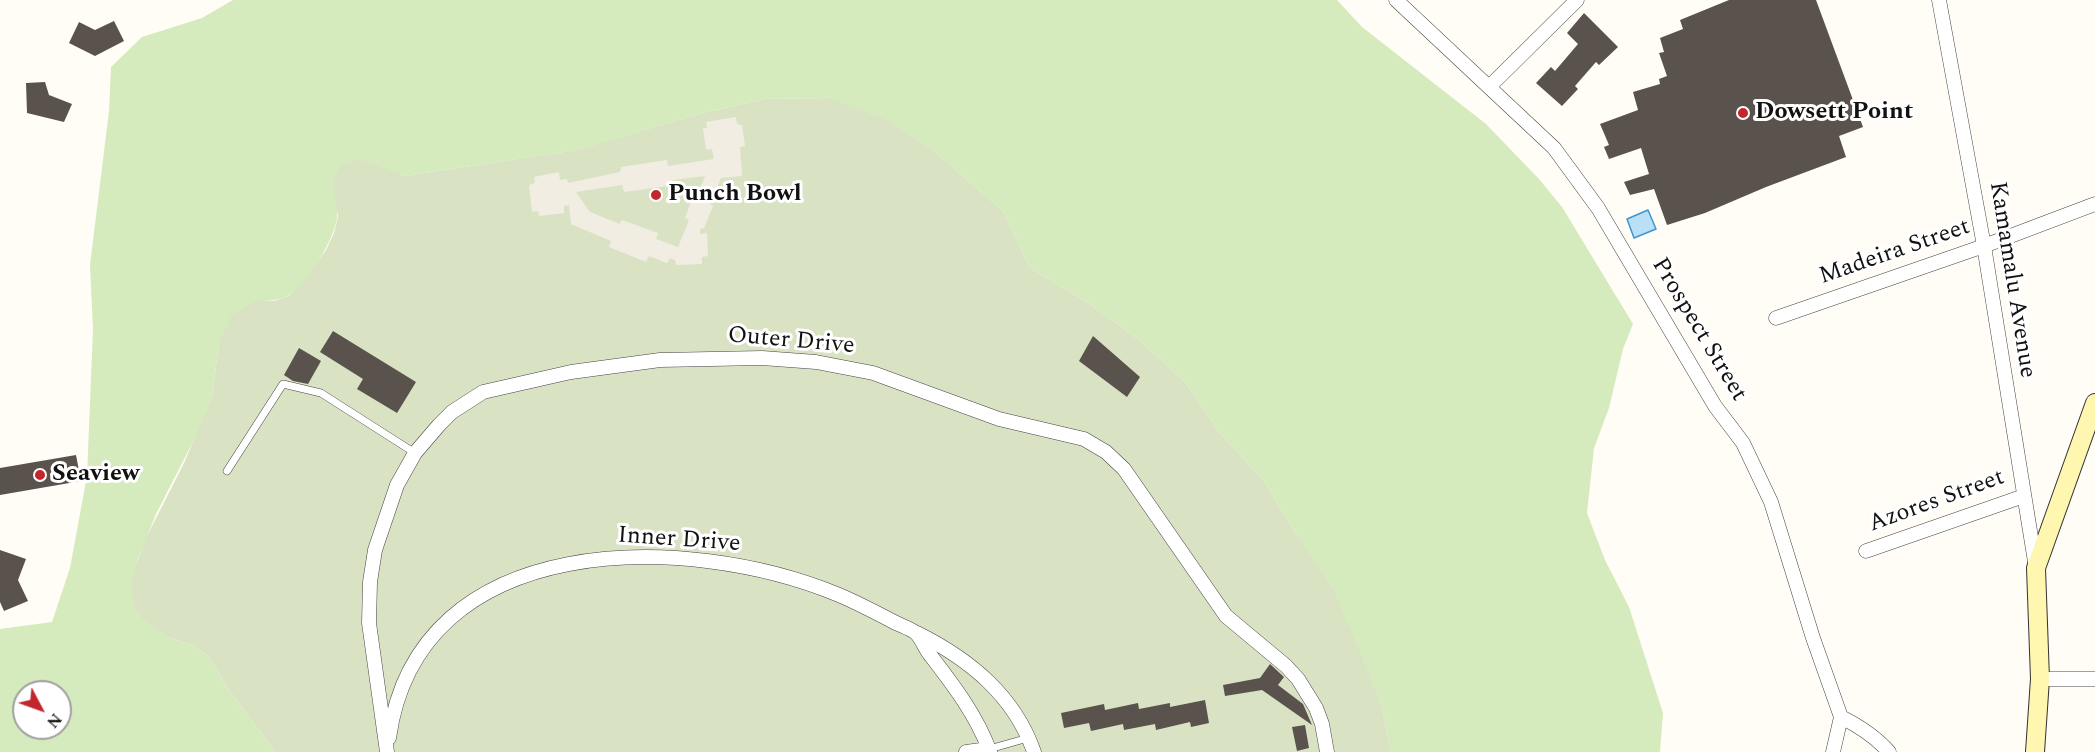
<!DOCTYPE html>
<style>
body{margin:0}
#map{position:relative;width:2095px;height:752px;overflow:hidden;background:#fffdf5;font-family:Spectral,serif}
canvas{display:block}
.north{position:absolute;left:12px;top:680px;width:60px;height:60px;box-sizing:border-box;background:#fff;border:2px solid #a0a0a0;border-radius:50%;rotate:131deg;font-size:16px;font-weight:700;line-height:24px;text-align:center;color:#111}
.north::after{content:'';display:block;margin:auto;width:21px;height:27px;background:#c4262e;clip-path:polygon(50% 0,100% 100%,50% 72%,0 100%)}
</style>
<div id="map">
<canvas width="2095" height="752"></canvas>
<div class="north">N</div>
</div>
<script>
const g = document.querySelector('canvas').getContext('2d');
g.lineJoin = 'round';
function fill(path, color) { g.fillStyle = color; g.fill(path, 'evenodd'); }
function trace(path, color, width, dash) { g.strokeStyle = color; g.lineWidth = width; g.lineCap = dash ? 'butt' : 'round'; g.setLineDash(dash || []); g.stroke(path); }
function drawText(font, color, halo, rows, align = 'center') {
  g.font = font + ' Spectral,serif'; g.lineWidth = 6; g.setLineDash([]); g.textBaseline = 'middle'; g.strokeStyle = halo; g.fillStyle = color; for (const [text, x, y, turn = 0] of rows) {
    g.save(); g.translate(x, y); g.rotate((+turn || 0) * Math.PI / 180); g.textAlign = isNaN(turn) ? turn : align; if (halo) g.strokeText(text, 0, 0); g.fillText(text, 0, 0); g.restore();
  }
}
fill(new Path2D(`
 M233,0H1337L1362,27L1486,124L1539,179L1562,207L1633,324L1623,349L1609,408L1594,448L1587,513L1605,560L1629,607L1663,713L1660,752H1391L1382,708L1297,536L1264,481L1220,433L1185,382L1138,339L1084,300L1030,268L1003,211L941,157L830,98L765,99L702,113L578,150L405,176L384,169L332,185C334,195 338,207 337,217C335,239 306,286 288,296C277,301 266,301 255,301L219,343L212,397L199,430L156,514L137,562L167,637L195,646L209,657L233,696L275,752H0V629L52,622L70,568L87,476L93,329L90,265L109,111L111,67L142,37L202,18ZM24,692H60V728H24Z`), '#d5ebbd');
fill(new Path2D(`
 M830,98L889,121L941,157L1003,211L1030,268L1084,300L1138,339L1185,382L1220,433L1264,481L1297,536L1334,591L1359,649L1382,708L1391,752H275L233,696L209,657L195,646L167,637L143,619L135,607L131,593L132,577L146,538L184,463L212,397L219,343L232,315L255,301H274L289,296L307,277L326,250L334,233L338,216L332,185L339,167L360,159L405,176L577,150L702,113L765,99Z`), '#d9e3c4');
fill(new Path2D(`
 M736,117L737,124L742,125L745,146L740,147L742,176L721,178L710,204L713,206L704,228L700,229V234L707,233L708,256L702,257V264L676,265L675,260L670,258L667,263L649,256L646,262L609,247L611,241L571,224L569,205L564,206V213L539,216L538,211L532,212L529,185L535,183L534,177L559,172L560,180L567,179L568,183L620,172L621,167L667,160L668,166L714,159L712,149L706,150L703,128H707L706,122ZM705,176L697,197L693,196L685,218L689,220L678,247L656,239L658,233L622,220L620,224L590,212L576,192L622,185L624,192L674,185L673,180Z`), '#f1ede2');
const water = new Path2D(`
 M1648,210L1656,229L1634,238L1627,219Z`);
fill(water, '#b9e0f7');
trace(water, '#3f96cf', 1.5);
fill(new Path2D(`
 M1729,0H1816L1863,127L1839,136L1846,157L1766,187L1705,213L1667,225L1654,189L1630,195L1624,182L1649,174L1641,148L1609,159L1604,147L1609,145L1600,124L1638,110L1633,92L1660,84L1659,79L1667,76L1659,53L1664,52L1660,38L1683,29L1680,20Z
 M1584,13L1618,47L1599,65L1596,62L1575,86L1578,89L1562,106L1536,83L1551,67L1555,71L1578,44L1567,33Z
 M114,21L124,41L95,56L69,43L79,22L95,30Z
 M45,82L49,95L72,104L64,122L27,113L26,83Z
 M333,331L416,382L397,413L357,389L363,379L320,352Z
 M1093,336L1140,377L1127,397L1079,361Z
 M299,348L321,361L308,384L293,381L284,375Z
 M76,455L81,481L0,495V468Z
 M0,550L26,559L18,580L28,601L4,611L0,602Z
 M1270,664L1284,677L1278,685L1303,704L1312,725L1262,690L1225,696L1223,685L1260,678Z
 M1205,700L1209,723L1191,727L1190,722L1156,730L1155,724L1124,730L1123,724L1091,731L1089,723L1064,728L1061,713L1104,704L1105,710L1138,703L1139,709L1170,703V707Z
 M1305,725L1309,748L1297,751L1292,727Z`), '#5a524d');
const lane = new Path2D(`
 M227,471L283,384L321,393L415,453
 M989,749L1028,738`);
const street = new Path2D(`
 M1396,0L1554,148L1598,208L1715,406L1743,443L1771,502L1813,638L1841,717L1833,752
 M1939,0L1984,246L2036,568
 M1489,87L1577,0
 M1776,318L1984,246L2095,204
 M1866,551L2024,496
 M917,633C969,659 1014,695 1034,752
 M2040,679H2095
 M1841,717C1859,726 1875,736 1889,752
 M389,738C418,528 688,532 839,595C858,603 877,613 896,623C902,626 911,629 916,633C922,639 925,649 931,656C954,686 977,716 990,752
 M387,752L369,623L370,582L375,550L397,485L415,453L439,425L452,412L483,392L571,372L660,360L762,358L816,362L873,373L999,419L1084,439L1106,452L1124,469L1226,616L1286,666L1298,679L1316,708L1322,724L1327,752
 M966,752L989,749`);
const secondary = new Path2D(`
 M2035,752L2040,679L2036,568L2095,403`);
trace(lane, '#444', 8);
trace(street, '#444', 15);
trace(secondary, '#333', 20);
trace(lane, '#fff', 7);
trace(street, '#fff', 14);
trace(secondary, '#fff6b0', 18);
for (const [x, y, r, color] of [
 [1743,113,6,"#c4262e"],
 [656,195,6,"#c4262e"],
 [40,475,6,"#c4262e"]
]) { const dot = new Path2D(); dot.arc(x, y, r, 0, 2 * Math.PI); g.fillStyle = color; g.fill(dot); trace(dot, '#fff', 2); }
drawText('bold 24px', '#111', '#fff', [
 ["Dowsett Point",1755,113],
 ["Punch Bowl",668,195],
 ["Seaview",52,475]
], 'left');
drawText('24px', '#111', '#fff', [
 ["Madeira Street",1895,253,-19],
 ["Kamamalu Avenue",2011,280,81],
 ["Prospect Street",1698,330,59],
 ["Outer Drive",791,342,5],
 ["Azores Street",1937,502,-20],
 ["Inner Drive",679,541,4]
]);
</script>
